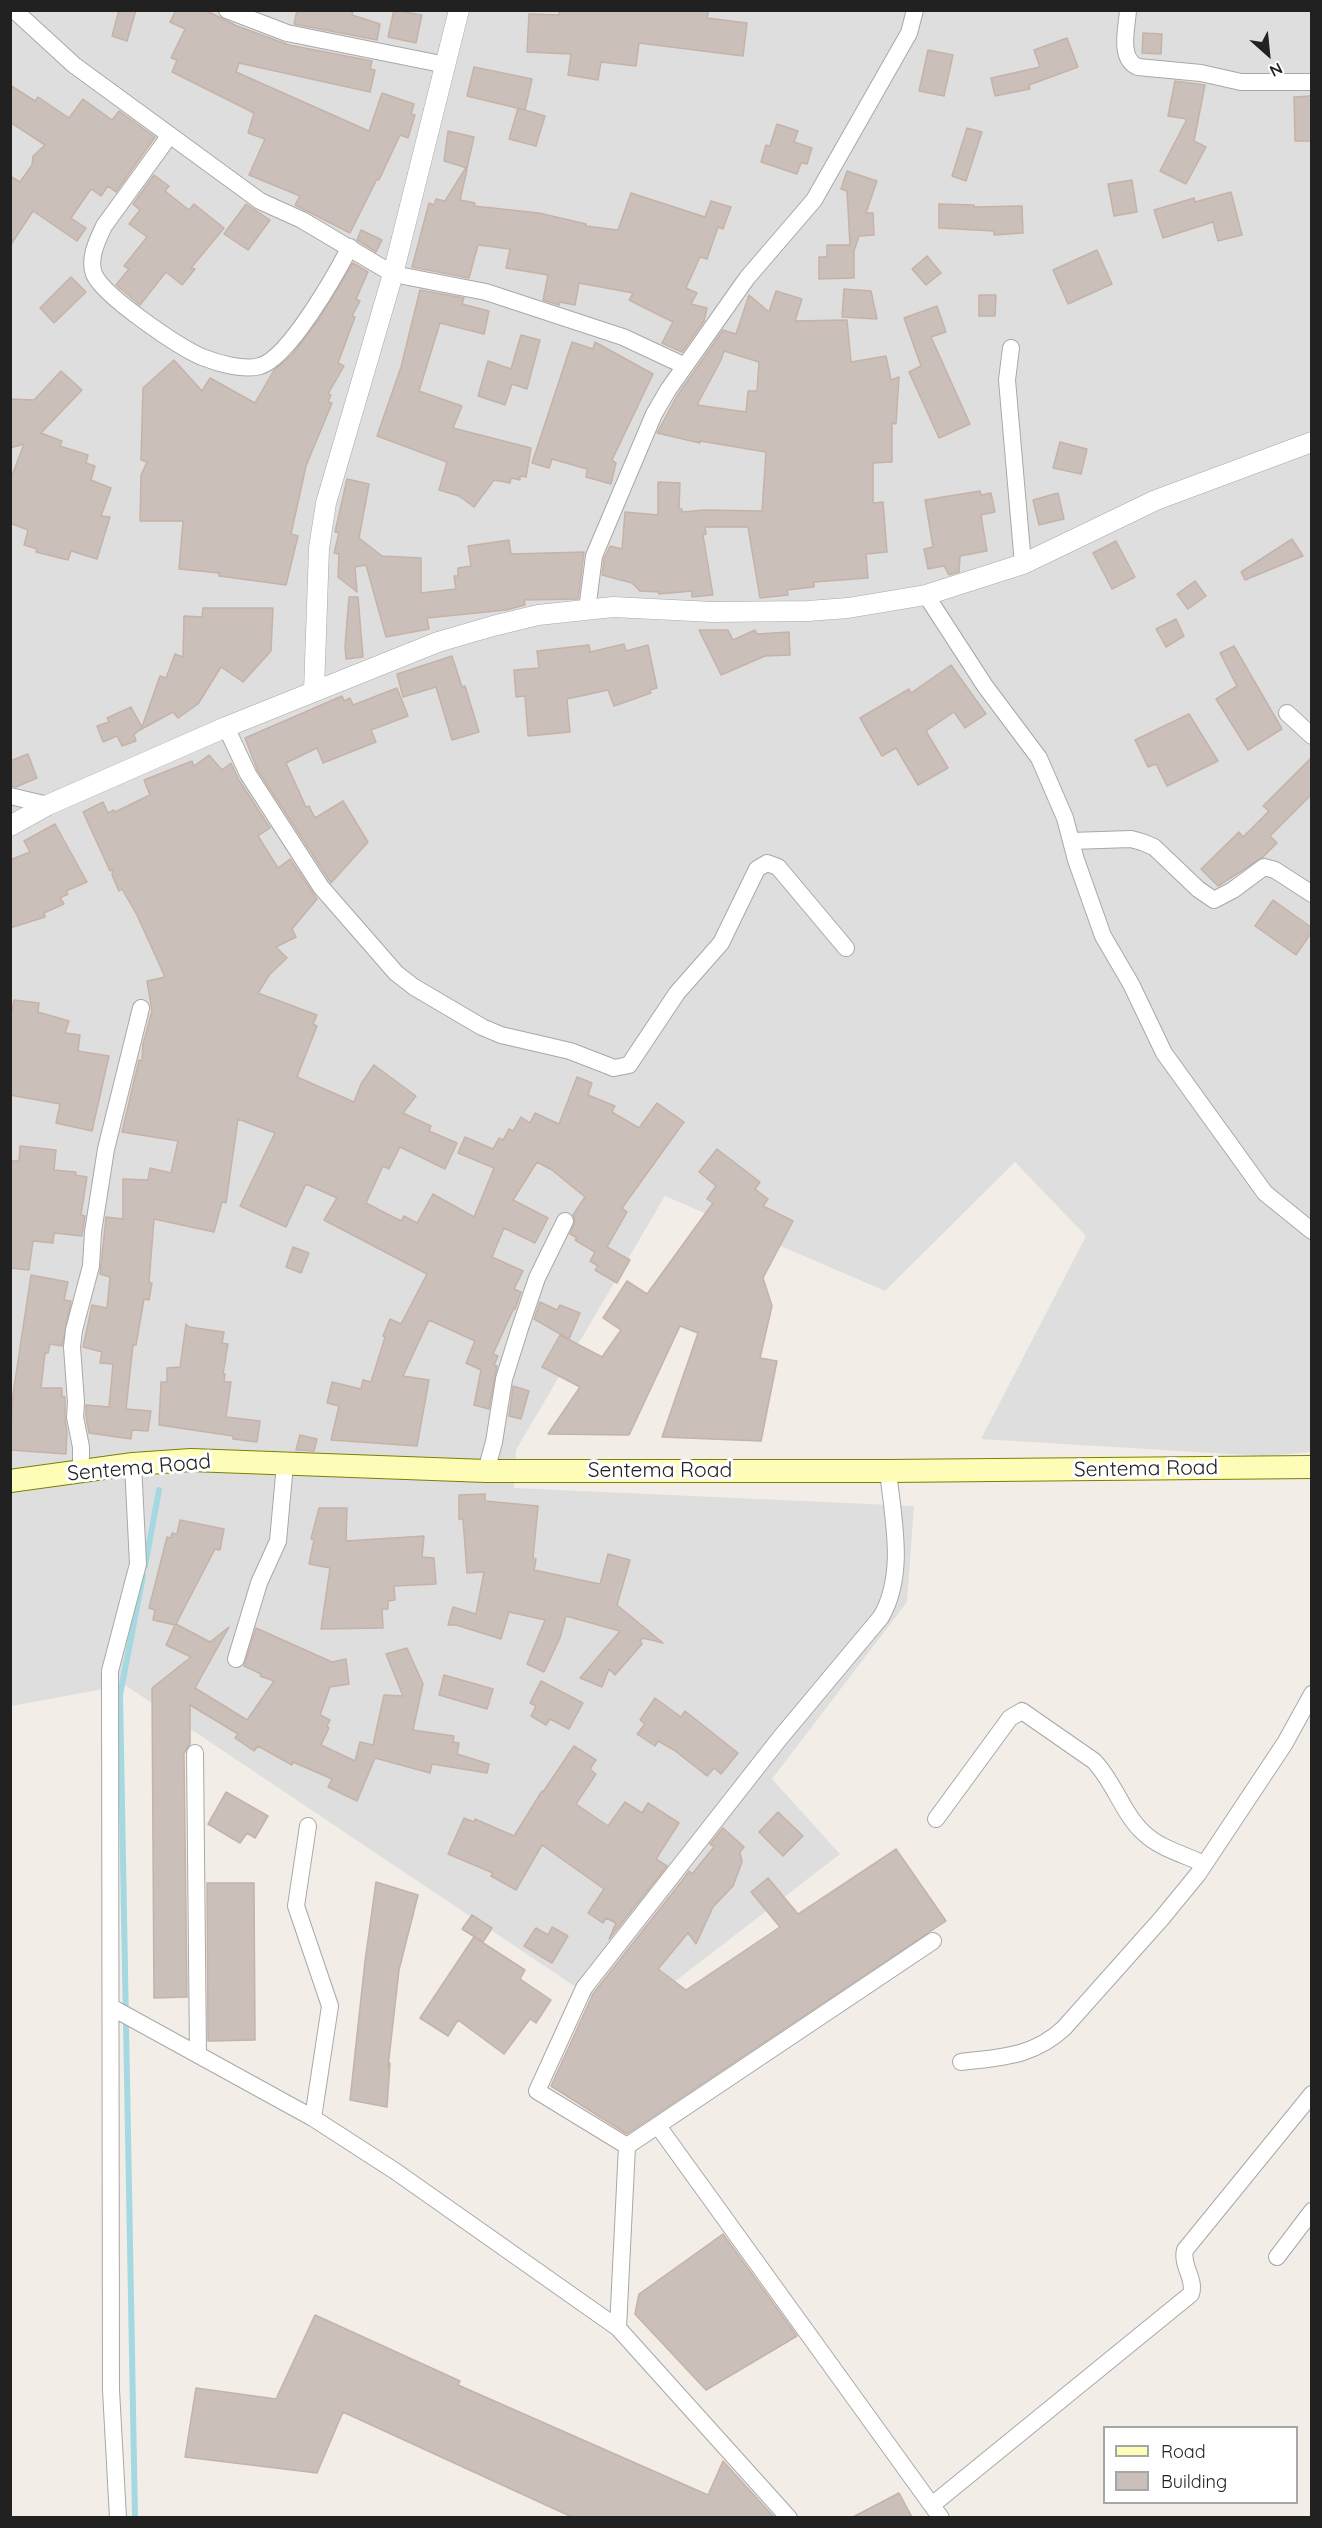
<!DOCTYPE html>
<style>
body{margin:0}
#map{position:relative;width:1322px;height:2528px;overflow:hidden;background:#f2ede7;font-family:Quicksand,sans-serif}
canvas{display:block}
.frame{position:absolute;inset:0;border:12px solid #212121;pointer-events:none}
.legend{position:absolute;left:1103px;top:2426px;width:195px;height:78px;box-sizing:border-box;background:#fff;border:2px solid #a6a6a6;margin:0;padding:8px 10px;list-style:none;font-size:18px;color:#212121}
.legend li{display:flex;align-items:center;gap:12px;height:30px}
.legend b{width:30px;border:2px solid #a6a6a6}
.north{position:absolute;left:1238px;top:24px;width:60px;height:60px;-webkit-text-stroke:4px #fff;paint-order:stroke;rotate:153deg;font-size:16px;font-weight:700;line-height:24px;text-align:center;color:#212121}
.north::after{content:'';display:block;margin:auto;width:21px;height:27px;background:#212121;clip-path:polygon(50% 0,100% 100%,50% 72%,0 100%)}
</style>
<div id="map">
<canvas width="1322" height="2528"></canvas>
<div class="frame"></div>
<ul class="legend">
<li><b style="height:8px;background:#fefdb8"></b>Road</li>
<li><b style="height:16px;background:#cabfb9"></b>Building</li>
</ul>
<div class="north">N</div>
</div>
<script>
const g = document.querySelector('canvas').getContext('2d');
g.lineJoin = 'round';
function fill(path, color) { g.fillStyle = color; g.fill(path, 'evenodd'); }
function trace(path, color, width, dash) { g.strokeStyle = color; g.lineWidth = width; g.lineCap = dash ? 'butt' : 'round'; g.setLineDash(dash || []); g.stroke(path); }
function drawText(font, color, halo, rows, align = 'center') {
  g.font = font + ' Quicksand,sans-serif'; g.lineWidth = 6; g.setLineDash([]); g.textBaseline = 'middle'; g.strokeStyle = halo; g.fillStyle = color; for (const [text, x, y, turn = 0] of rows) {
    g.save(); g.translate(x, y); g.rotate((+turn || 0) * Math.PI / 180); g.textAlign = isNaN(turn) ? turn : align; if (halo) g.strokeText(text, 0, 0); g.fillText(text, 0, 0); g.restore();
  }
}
fill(new Path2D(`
 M11,11H1311V1452L1263,1456L981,1439L1086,1236L1015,1162L885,1291L665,1196L516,1450L514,1488L914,1506L907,1602L772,1779L840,1854L625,2020L125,1685L11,1706Z`), '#dfdede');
trace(new Path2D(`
 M145,1566L159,1490
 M135,2518L120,1695L143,1576`), '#a4d9e2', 6);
const building = new Path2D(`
 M119,10H136L127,41L112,36Z
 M176,10H205L237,26L289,45L372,61L370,69L375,70L370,92L239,63L236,72L369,131L382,93L414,104L411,114L415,115L408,138L400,135L379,180L377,179L350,233L295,205L300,196L249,175L265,139L248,133L254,113L172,72L177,60L171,58L185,29L170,22Z
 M297,10H353L352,15L380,24L377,40L294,24Z
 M394,10L422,15L416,43L388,37Z
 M559,10H709L707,18L747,23L743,56L639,43L636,66L601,62L598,80L568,75L571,54L527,52L529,14L559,15Z
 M1143,33L1162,34L1161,54L1142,53Z
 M1067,38L1078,67L1029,85L1030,89L995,96L991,78L1040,67L1034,50Z
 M928,50L953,55L944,96L919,91Z
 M474,67L532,79L525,110L467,96Z
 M1175,81L1205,85L1194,141L1206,147L1186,184L1160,171L1187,119L1168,116Z
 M10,85L35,101L38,97L69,118L83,99L112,120L119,111L155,137L116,192L108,186L101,196L91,189L71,218L86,228L77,241L33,211L10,246V176L20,182L32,165L33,156L45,145L10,122Z
 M1311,96V141H1295L1294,97Z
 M518,108L545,116L536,146L509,139Z
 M777,124L798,131L794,142L812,148L807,164L801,163L797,174L761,162L766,145L770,146Z
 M967,128L982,132L966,181L952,176Z
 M448,131L474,137L467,168L444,161Z
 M465,169L467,170L460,200L475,203L474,206L539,213L586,224V226L618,230L631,193L705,217L711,201L731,207L723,229L718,227L707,259L700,257L686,288L697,293L691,304L707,308L704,321L682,352L662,343L673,322L629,300L633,293L579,283L575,305L560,302L559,305L543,300L548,275L506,268L510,249L478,245L469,278L412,267L429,203L434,205L436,199L445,201Z
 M847,171L877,181L866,213H873L874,235L859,236L854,251V278L819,279V257H827V245H850L847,191L841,189Z
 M154,175L169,186L165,191L189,210L194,204L224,228L191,268L195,269L182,285L166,272L140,305L116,285L129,269L124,266L147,237L129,224L140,210L133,204Z
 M1132,180L1137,212L1114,216L1108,184Z
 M1231,192L1242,235L1218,241L1213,222L1163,238L1154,210L1194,198L1195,202Z
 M246,204L270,220L248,250L224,234Z
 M939,204L974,205V207L1022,206L1023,233L994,235V231L939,228Z
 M361,230L382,240L376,252L357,240Z
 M1097,250L1112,284L1068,304L1053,270Z
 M927,256L941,273L926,285L912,269Z
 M353,263L368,272L356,299L360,301L352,316L355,317L338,363L344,366L328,394L331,395L328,402L332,403L306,466L291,534L298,536L286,585L219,576V573L179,569L183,521H140L141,475L147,462L141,460L143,388L174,360L202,391L210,378L255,403L274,370L292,355L319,319Z
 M71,277L86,292L54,323L40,308Z
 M844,289L871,291L877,319L842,317Z
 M420,290L464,298L462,304L489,311L484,334L440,323L419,391L462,406L453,428L531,448L526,477L520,476V480L511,478L510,483L494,480L474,507L459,496L439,490L447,462L377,436L401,367Z
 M776,291L802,299L795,321L847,320L851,362L886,356L891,380L899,377L896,424L892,423V462L873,463V503L883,502L887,552L866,554L868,578L814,582V587L787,590L788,595L760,598L748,527H705L706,534L703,535L713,595L692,597V591L659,594V592L640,591L632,583L602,575L604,559L610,546L622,549L625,512L658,515V482L680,483L679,509H682V512L704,510L762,511L766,452L700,441V443L657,433L677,396L723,330L736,334L749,295L769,312ZM724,351L759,362L757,391H748L746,412L697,405L721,360Z
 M979,295H996L995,316H979Z
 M937,306L946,332L931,337L970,424L939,438L909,372L921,366L904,318Z
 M521,335L540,340L527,389L512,384L505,405L478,396L488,361L511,369Z
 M572,342L593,349L595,342L653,374L612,460L616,463L611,484L586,477L587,469L552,459L549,468L532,463Z
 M61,371L82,390L41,433L62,441L60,446L88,455L86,463L95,466L91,480L111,488L101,516L110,517L97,559L71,551L68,560L36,552L37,549L24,545L28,530L10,523V481L24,444L10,448V399L34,400Z
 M1060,442L1087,449L1081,474L1053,468Z
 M347,479L369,484L359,538L382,556L421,558V593L456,589L454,576H458V568L471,566L468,546L509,540L511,554L584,552L578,599L524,600L525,605L506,610L427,618L429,629L386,637L366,565L355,567L357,592L338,577L339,554L334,553L339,533L335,532Z
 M980,491L981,495L991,493L995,512L981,515L987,551L960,556L959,572L949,575L944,566L928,569L924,549L933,547L925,500Z
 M1058,493L1064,519L1039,525L1033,500Z
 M1292,539L1303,556L1245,580L1241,572Z
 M1116,541L1135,577L1112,589L1093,553Z
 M1195,581L1206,596L1188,609L1177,594Z
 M349,597H358L363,657L346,659L345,646Z
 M203,608H273L271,651L243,682L221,667L198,704L178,718L173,712L138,731L134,735L136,741L122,746L117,736L103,742L97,726L109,722L107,718L131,707L142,727L160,676L166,678L175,654L183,657L184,616L202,617Z
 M1176,619L1184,636L1166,647L1156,629Z
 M699,630H728L733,640L755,630L757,634L789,632L790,655L765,656L721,675Z
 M624,644L626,651L648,645L657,688L650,690L651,693L614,706L608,690L567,699L570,732L528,736L525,696L516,697L514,670L539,668L537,651L589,645L590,652Z
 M1234,646L1282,729L1248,750L1216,699L1237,686L1220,653Z
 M452,656L462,687L465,686L479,732L452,740L436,687L403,697L397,674Z
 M951,665L986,714L965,728L954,712L926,731L948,768L918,785L896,748L882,756L860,718L909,689L911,693Z
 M397,688L408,716L371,730L376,742L323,763L317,748L286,763L306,807L309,806L315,818L343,801L368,842L331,883L257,769L245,738L342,696L344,701L350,698L353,705Z
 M1189,714L1218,761L1167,786L1156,764L1148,767L1135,740Z
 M28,754L37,778L16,787L10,786V761Z
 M209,755L222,770L231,763L239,780L270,828L258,836L278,868L290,859L317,899L292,929L296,937L276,947L287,958L270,974L258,993L317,1015L313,1024L317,1026L297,1077L354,1102L361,1084L374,1065L416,1096L403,1113L431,1126L429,1131L457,1143L445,1169L400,1147L389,1169L383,1166L366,1203L401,1221L404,1216L417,1223L433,1194L474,1217L494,1168L458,1153L465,1137L493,1149L499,1138L503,1140L509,1129L513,1131L521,1117L530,1123L535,1113L559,1124L577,1077L592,1083L588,1095L615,1106L612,1112L639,1128L657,1103L684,1122L622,1208L627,1212L607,1247L630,1260L617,1283L595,1270L598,1266L590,1261L595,1252L575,1240L577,1238L570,1234L575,1221L573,1215L585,1197L552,1170L537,1162L513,1200L548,1218L535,1243L504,1228L492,1257L523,1271L514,1289L521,1292L515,1309L514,1308L493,1354L498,1356L494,1365L497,1366L489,1409L474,1405L481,1370L466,1363L475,1341L429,1320L403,1376L429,1380L417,1446L331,1440L339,1406L327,1403L332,1382L361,1389L363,1380L371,1382L385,1337L383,1336L390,1319L401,1324L427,1274L324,1220L337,1198L306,1184L286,1227L240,1206L275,1133L238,1119L226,1203L222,1202L214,1232L154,1219L149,1283H152L149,1300L144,1299L136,1345H133L126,1409L151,1411L148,1431L132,1430L131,1439L89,1433L86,1416V1405L109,1407L113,1364L100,1363L102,1352L83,1347L92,1305L107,1308L110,1277L100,1274L106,1217L123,1219V1179L148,1180L150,1168L171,1173L178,1141L122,1132L139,1060L142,1061L143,1044L152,1011L147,981L165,977L137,915L122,889L119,891L112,875L113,870L110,871L83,812L103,802L108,813L114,810L115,812L150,795L144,780L192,761L194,766Z
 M1311,758V795L1270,836L1277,843L1263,857L1218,886L1201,869L1239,832L1243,837L1269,811L1263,806Z
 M55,824L87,882L66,891L68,894L60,898L64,904L44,913L45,917L10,928V860L30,852L24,841Z
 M1273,900L1311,927V933L1296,955L1255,926Z
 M14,1000L39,1003L38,1012L69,1021L65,1033L80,1035L78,1051L109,1056L92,1131L56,1123L60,1104L10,1095V1023Z
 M20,1146L56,1150L54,1170L76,1172L75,1175L87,1177L81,1215L85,1216L82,1236L54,1233L53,1243L33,1241L29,1270L10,1268V1161H19Z
 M717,1149L760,1182L755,1189L768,1199L763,1206L793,1221L763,1278L772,1306L760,1358L777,1361L761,1441L662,1437L698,1333L680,1326L629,1435L548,1434L580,1387L542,1367L560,1335L602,1357L621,1330L603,1318L627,1281L647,1294L713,1203L707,1199L716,1186L699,1172Z
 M293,1247L309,1253L301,1273L286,1267Z
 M31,1275L68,1282L64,1300L71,1301L62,1346L50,1344L48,1353H45L41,1388H62V1397H65V1419L67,1432L66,1454L10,1450L13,1394Z
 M540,1302L557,1310L560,1305L580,1313L569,1339L534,1319Z
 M186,1324L189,1327L224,1332L222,1343L228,1344L223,1374H225L224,1382H231L226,1417L260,1421L257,1442L233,1439V1436L159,1425L161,1382H167V1368L180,1367Z
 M513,1386L529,1391L521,1419L509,1416Z
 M300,1435L317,1439L314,1451L296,1450Z
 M485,1494V1501L538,1506L533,1558L536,1559L534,1570L600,1584L608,1554L630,1560L617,1605L663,1643L643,1638L640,1641L642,1644L615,1675L609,1669L602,1687L580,1678L620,1631L566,1616L560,1638L544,1672L527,1664L545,1620L509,1612L501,1639L456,1625H448L453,1607L476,1614L484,1572L467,1573L463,1519H459V1495Z
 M319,1508H347L346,1541L424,1536L422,1557L434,1558L436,1584L394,1586L395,1600L388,1601V1609H382L383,1628L321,1629L330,1568L309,1564L314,1540L311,1539Z
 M180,1520L224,1529L220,1550L215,1549L176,1624L210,1642L229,1627L195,1688L247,1720L274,1681L260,1676L261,1674L244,1666L256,1628L332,1662L346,1659L349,1684L330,1687L320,1715L330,1720L327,1726L329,1728L321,1745L355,1761L360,1742L373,1745L384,1695L403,1696L386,1654L407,1648L423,1684L413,1730L454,1736L453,1742L459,1743L457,1754L489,1764L487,1773L432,1764L430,1773L375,1758L357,1801L328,1787L332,1779L293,1762L292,1765L258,1746L254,1751L235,1738L238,1734L190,1705V1744L184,1753L187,1997L154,1998L152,1688L191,1657L166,1645L175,1625L153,1620L155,1610L149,1608L167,1537L171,1538L172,1533L177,1534Z
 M444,1675L493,1689L487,1709L439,1695Z
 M541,1681L583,1703L569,1729L550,1719L546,1725L531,1716L536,1706L530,1703Z
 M655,1698L681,1717L685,1711L738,1753L721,1774L714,1768L707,1776L674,1750L658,1741L655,1746L637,1734L645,1724L640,1720Z
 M574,1746L596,1760L590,1769L596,1774L576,1804L608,1826L625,1802L642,1813L648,1803L679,1823L656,1859L667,1866L609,1939L616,1923L606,1918L603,1923L588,1913L604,1889L542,1845L516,1890L491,1876L493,1873L448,1854L464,1818L474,1822L475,1819L514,1836L542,1791L543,1792Z
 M226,1792L268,1816L255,1838L247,1833L240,1843L208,1824Z
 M778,1812L803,1836L783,1856L759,1832Z
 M723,1828L744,1847L740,1852L742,1862L733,1886L713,1907L696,1944L688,1933L658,1969L686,1990L780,1927L751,1892L768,1878L798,1914L896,1849L946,1921L627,2134L551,2086L593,1994L685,1877L689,1871L692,1874L714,1847L710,1844Z
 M376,1882L418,1895L399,1970L388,2067L390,2063L387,2107L350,2100L365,1961Z
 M207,1883H254L255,2040L208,2041Z
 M472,1915L492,1928L483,1942L462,1929Z
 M552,1927L568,1936L552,1963L524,1946L536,1928L548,1935Z
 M474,1937L525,1970L520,1979L551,2000L536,2023L530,2019L504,2054L458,2020L448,2036L420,2018Z
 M723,2234L797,2336L706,2390L635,2314L639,2294Z
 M315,2315L460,2381L458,2385L708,2495L723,2461L774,2517H572L343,2412L317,2473L185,2457L196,2388L276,2399Z
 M899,2493L912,2517H853Z`);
fill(building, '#cabfb9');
trace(building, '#c5b3a8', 1.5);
const minor = new Path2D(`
 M14,10L74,65L260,201L302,220L393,274L486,292L623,337L683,365
 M227,10L287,33L446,65
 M1128,10C1127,28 1118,59 1138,67L1201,73L1241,82H1312
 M170,135L104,226C98,239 88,258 94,274C103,296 179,347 202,357C217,363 244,371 260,366C289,358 336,274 350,247
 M1011,348L1007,380L1023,564
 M926,595L985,686L1039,758L1065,818L1076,860L1103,936L1131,984L1164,1053L1265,1193L1312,1231
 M587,610L594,556L654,414L668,390L747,278L814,200L909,33L915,10
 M1287,713L1312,736
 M226,727L248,774L321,887L396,973L414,987L482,1027L501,1035L570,1051L614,1068L629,1065L677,993L721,943L757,869L767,863L778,867L846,948
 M10,796L48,805
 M1071,841L1131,839L1142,842L1154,847L1198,889L1214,900L1233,890L1264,867L1275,870L1312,894
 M81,1471V1447L75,1417L76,1402L72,1347L74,1330L91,1266L93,1232L106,1149L141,1008
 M486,1471L494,1442L504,1379L520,1328L537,1278L565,1221
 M236,1659L259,1583L278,1541L285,1464
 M195,1753L198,2055
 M936,1819L1010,1718L1022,1711L1094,1761C1115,1783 1123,1815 1145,1834C1161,1849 1186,1855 1204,1864
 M308,1826L296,1906L330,2006L313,2118
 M111,2007L313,2118L395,2171L618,2328L789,2518
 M961,2062C1001,2057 1033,2057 1064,2028L1162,1918L1198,1874L1285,1743L1312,1694
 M658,2126L941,2518
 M627,2146L537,2091L584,1988L780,1738L881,1617C906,1574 893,1519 888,1471
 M627,2146L933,1941
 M1277,2257L1312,2211
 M618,2328L627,2146
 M932,2505L1191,2294C1196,2279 1181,2266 1185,2250L1312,2094
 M118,2518L111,2390L110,1671L138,1564L133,1464`);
const tertiary = new Path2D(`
 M314,691L319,548L326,503L393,274L459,10
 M10,826L48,805L226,727L438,642L493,626L538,615L613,607L713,612L808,611L848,608L926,595L1023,564L1156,500L1312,442`);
const secondary = new Path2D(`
 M10,1481L133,1464L191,1460L486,1471H888L1312,1467`);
trace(minor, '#a8a8a8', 18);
trace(tertiary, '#a8a8a8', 21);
trace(secondary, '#7b8000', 24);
trace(minor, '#fff', 16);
trace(tertiary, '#fff', 20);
trace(secondary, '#fefdb8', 22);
drawText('21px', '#212121', '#fff', [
 ["Sentema Road",139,1468,-5],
 ["Sentema Road",1146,1469,-1],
 ["Sentema Road",660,1471]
]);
</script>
